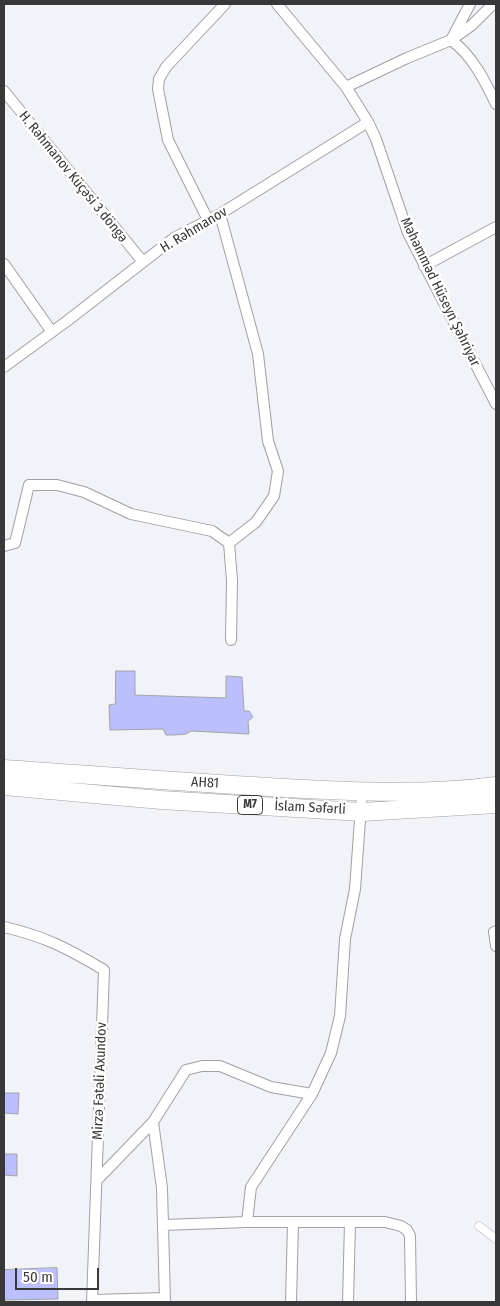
<!DOCTYPE html>
<meta charset="utf-8">
<style>
body{margin:0}
#map{position:relative;width:500px;height:1306px;overflow:hidden;background:#f2f3f8;font-family:"Fira Sans Condensed",sans-serif}
canvas{display:block}
.frame{position:absolute;inset:0;border:5px solid #38383a;pointer-events:none}
.scale{position:absolute;left:15px;top:1268px;width:84px;height:22px;box-sizing:border-box;border:2px solid #38383a;border-top:0;padding-left:6px;font-size:15px;line-height:18px;white-space:nowrap;color:#38383a;-webkit-text-stroke:4px #fff;paint-order:stroke}
</style>
<div id="map">
<canvas width="500" height="1306"></canvas>
<div class="frame"></div>
<div class="scale">50 m</div>
</div>
<script>
const g = document.querySelector('canvas').getContext('2d');
g.lineJoin = 'round';
function fill(path, color) { g.fillStyle = color; g.fill(path, 'evenodd'); }
function trace(path, color, width, dash) { g.strokeStyle = color; g.lineWidth = width; g.lineCap = dash ? 'butt' : 'round'; g.setLineDash(dash || []); g.stroke(path); }
function drawText(font, color, halo, rows, align = 'center') {
  g.font = font + ' "Fira Sans Condensed",sans-serif'; g.lineWidth = 5; g.setLineDash([]); g.textBaseline = 'middle'; g.strokeStyle = halo; g.fillStyle = color; for (const [text, x, y, turn = 0] of rows) {
    g.save(); g.translate(x, y); g.rotate((+turn || 0) * Math.PI / 180); g.textAlign = isNaN(turn) ? turn : align; if (halo) g.strokeText(text, 0, 0); g.fillText(text, 0, 0); g.restore();
  }
}
const building = new Path2D(`
 M116,671H135V695L226,698V676L242,677L244,711H249L253,717L248,721L249,734L191,731L186,734L174,735H166L163,729L110,730L109,705L115,704Z
 M4,1093H19L18,1114L4,1113Z
 M4,1154H17V1176L4,1175Z
 M57,1268L58,1299L4,1300V1270Z`);
fill(building, '#bbbffb');
trace(building, '#a2a3a8', 1);
const pedestrian = new Path2D(`
 M479,1226L496,1239`);
const minor = new Path2D(`
 M277,4L346,87L368,122L376,139L408,233L496,404
 M493,4L472,25L451,40C472,55 485,81 496,104
 M346,87L407,58L451,40L470,4
 M4,91L143,262
 M220,214L258,354L268,441L278,471L274,496L256,522L229,543
 M208,220L168,140L158,89L159,79L166,67L225,4
 M4,264L52,332
 M424,266L496,227
 M4,367L67,321L174,238L220,214L368,122
 M4,546L15,543L29,485H57L84,492L131,514L212,531L229,543L232,580L231,640
 M4,927C44,936 69,949 104,970L92,1302
 M496,931L494,932L496,946
 M153,1122L162,1188L165,1302
 M97,1180L153,1122L186,1070L202,1066H220L271,1087L312,1094
 M247,1222L251,1187L312,1094L331,1053L340,1016L345,939L355,889L362,792
 M163,1225L247,1222H385L401,1226L407,1230L410,1236L411,1302
 M93,1300L165,1298
 M291,1302L293,1222
 M348,1302L350,1222`);
const trunk = new Path2D(`
 M4,769C92,775 180,782 269,787C344,791 421,796 496,786
 M4,786L161,800L362,812L496,804`);
trace(pedestrian, '#9fa0a5', 9);
trace(minor, '#9fa0a5', 12);
trace(trunk, '#9fa0a5', 19);
trace(pedestrian, '#fff', 8);
trace(minor, '#fff', 10);
trace(trunk, '#fff', 18);
for (const [x, y, w] of [
 [250,805,25]
]) { const box = new Path2D(); box.roundRect(x - w / 2, y - 9.5, w, 19, 4); g.fillStyle = '#fff'; g.fill(box); trace(box, '#38383a', 1); }
drawText('bold 12px', '#38383a', null, [
 ["M7",250,805]
]);
drawText('14px', '#38383a', '#fff', [
 ["H. Rəhmanov Küçəsi 3 döngə",73,177,51],
 ["H. Rəhmanov",194,230,-31],
 ["Məhəmməd Hüseyn Şəhriyar",440,292,64],
 ["AH81",205,783,3],
 ["İslam Səfərli",310,808,3],
 ["Mirzə Fətəli Axundov",100,1081,-88]
]);
</script>
